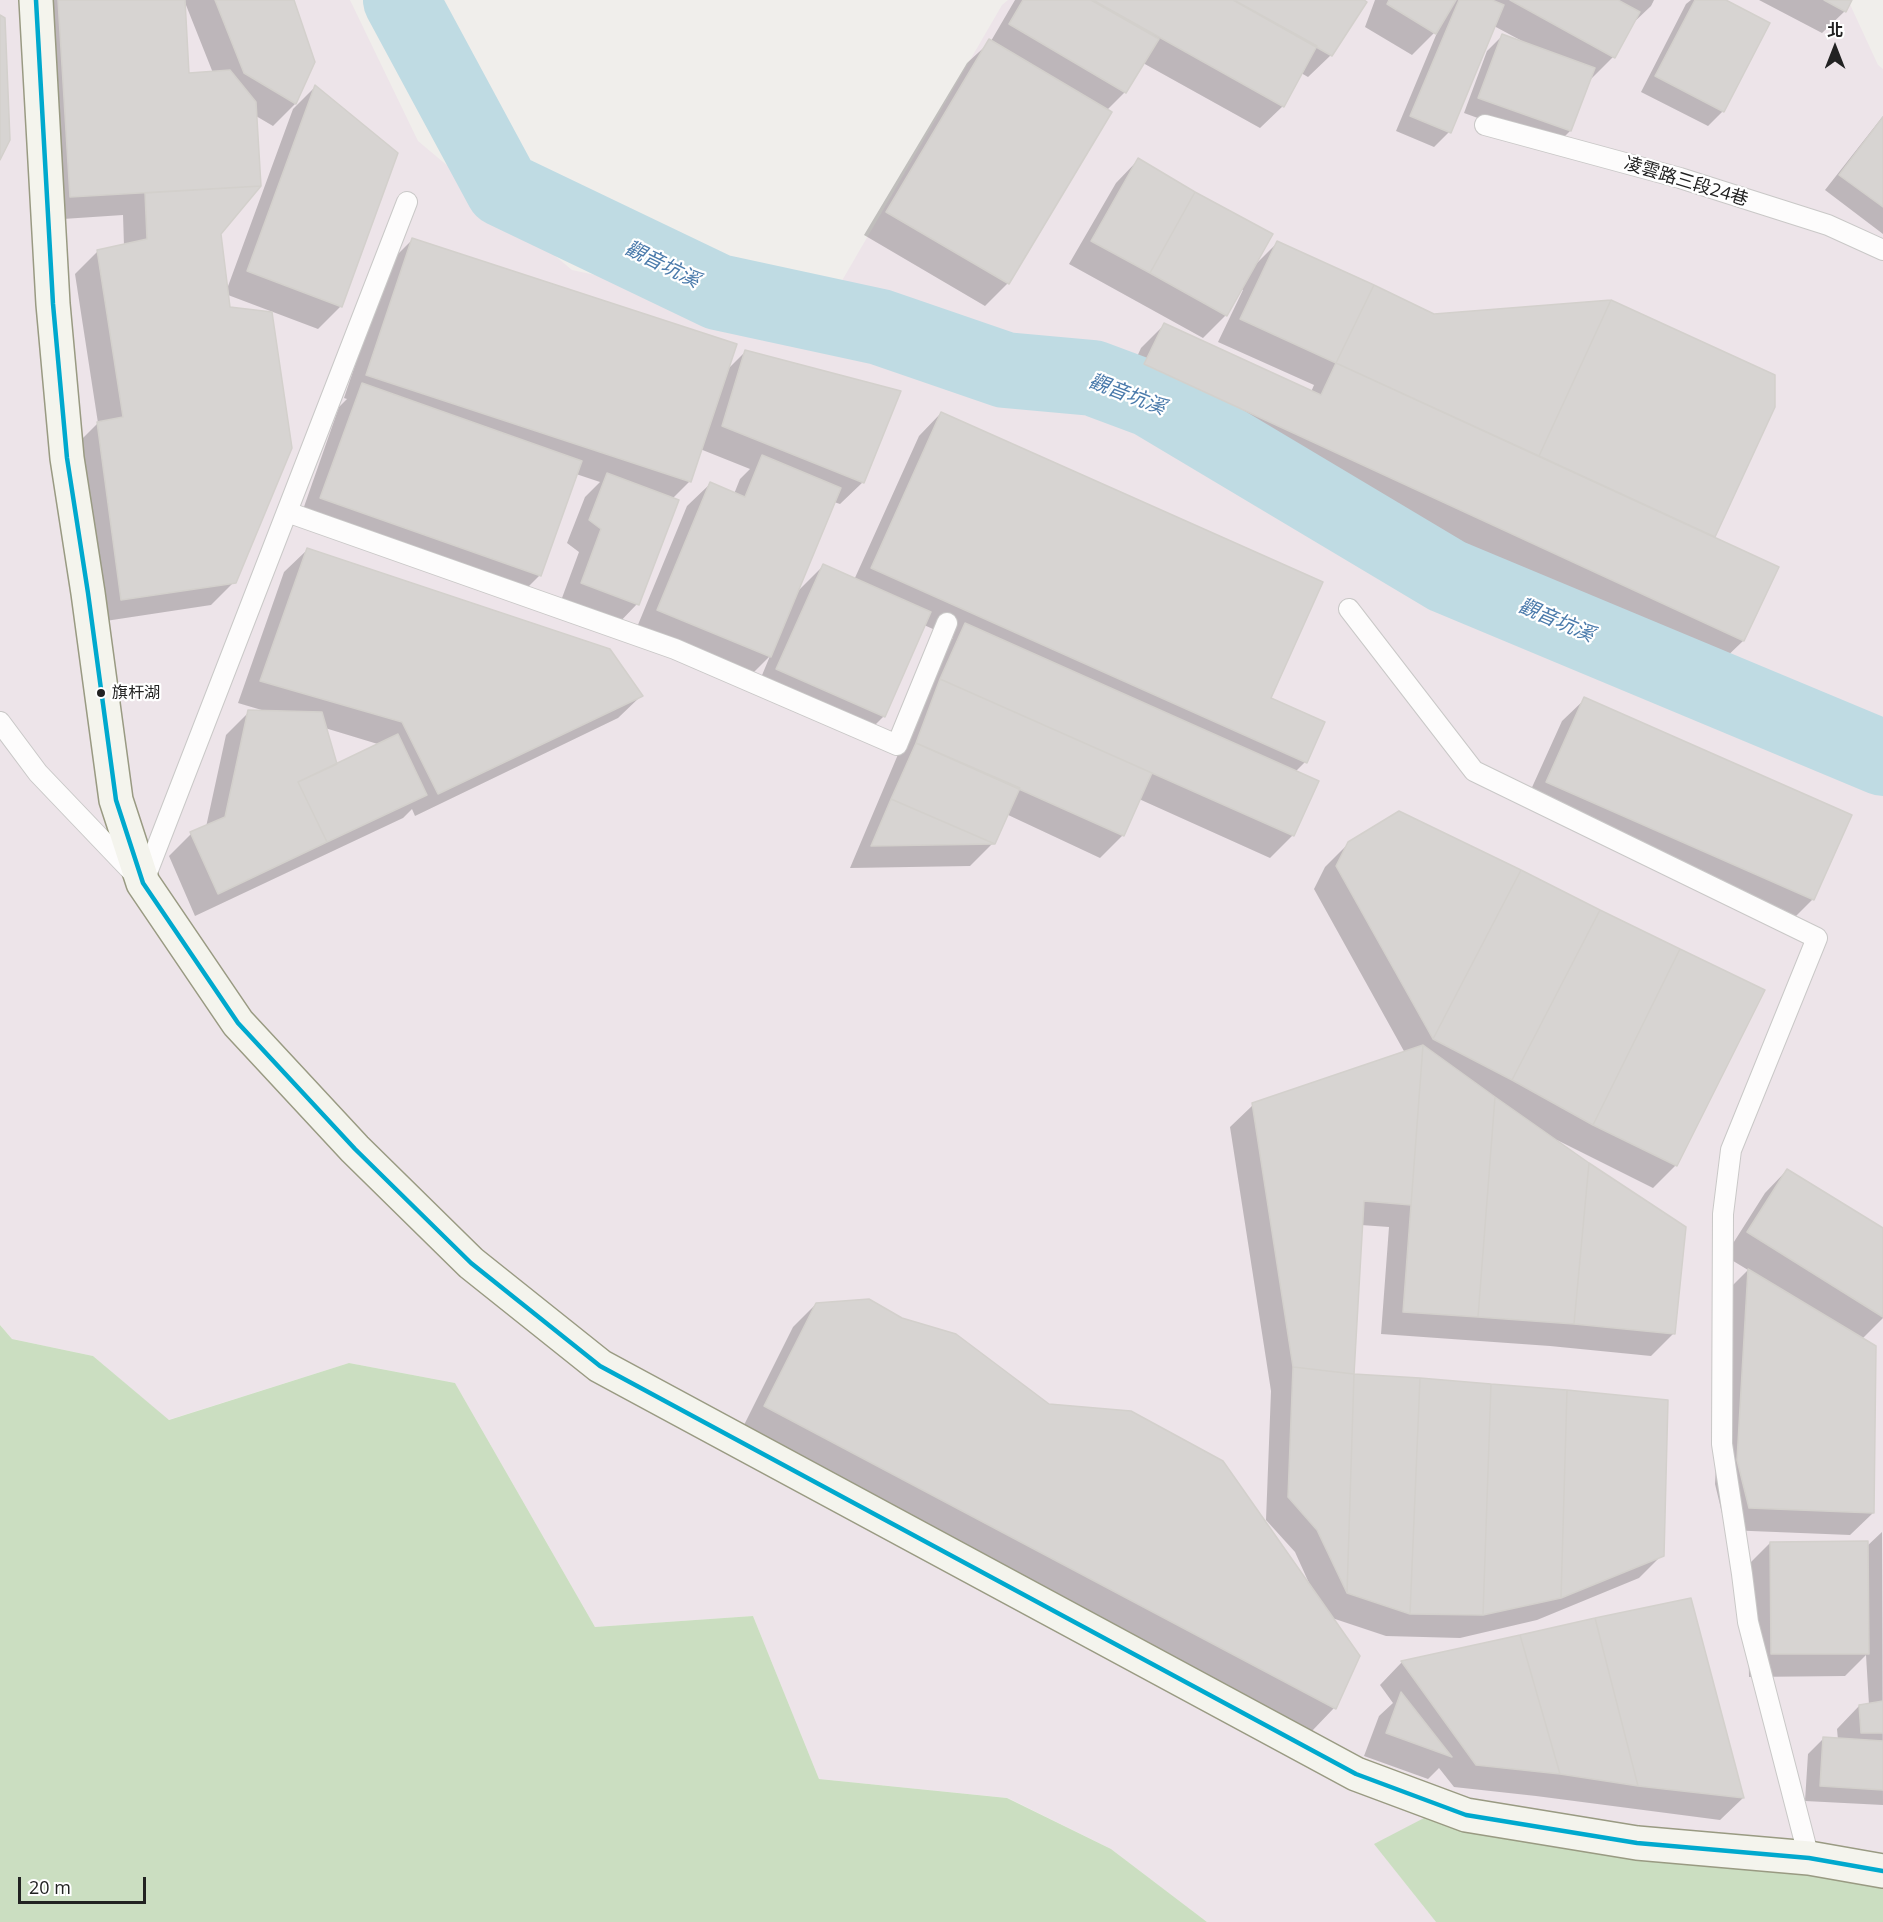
<!DOCTYPE html>
<meta charset="utf-8">
<style>
body{margin:0}
#map{position:relative;width:1883px;height:1922px;overflow:hidden;background:#f0eeeb;font-family:"Open Sans","Noto Sans TC",sans-serif}
canvas{display:block}
.north{position:absolute;left:1805px;top:18px;width:60px;height:60px;-webkit-text-stroke:4px #fff;paint-order:stroke;rotate:0deg;font-size:16px;font-weight:700;line-height:24px;text-align:center;color:#222}
.north::after{content:'';display:block;margin:auto;width:21px;height:27px;background:#222;clip-path:polygon(50% 0,100% 100%,50% 72%,0 100%)}
.scale{position:absolute;left:18px;top:1877px;width:128px;height:27px;box-sizing:border-box;border:3px solid #222;border-top:0;padding-left:8px;font-size:18px;line-height:21px;white-space:nowrap;color:#222;-webkit-text-stroke:4px #fff;paint-order:stroke}
</style>
<div id="map">
<canvas width="1883" height="1922"></canvas>
<div class="north">北</div>
<div class="scale">20 m</div>
</div>
<script>
const g = document.querySelector('canvas').getContext('2d');
g.lineJoin = 'round';
function fill(path, color) { g.fillStyle = color; g.fill(path, 'evenodd'); }
function trace(path, color, width, dash) { g.strokeStyle = color; g.lineWidth = width; g.lineCap = dash ? 'butt' : 'round'; g.setLineDash(dash || []); g.stroke(path); }
function drawText(font, color, halo, rows, align = 'center') {
  g.font = font + ' "Open Sans","Noto Sans TC",sans-serif'; g.lineWidth = 4.5; g.setLineDash([]); g.textBaseline = 'middle'; g.strokeStyle = halo; g.fillStyle = color; for (const [text, x, y, turn = 0] of rows) {
    g.save(); g.translate(x, y); g.rotate((+turn || 0) * Math.PI / 180); g.textAlign = isNaN(turn) ? turn : align; if (halo) g.strokeText(text, 0, 0); g.fillText(text, 0, 0); g.restore();
  }
}
fill(new Path2D(`
 M0,0H350L418,141L572,270L818,322L1002,5L1008,0H1848L1878,65L1883,69V1887L1375,1844L1436,1922H1207L1111,1849L1008,1798L819,1779L753,1616L595,1627L455,1383L349,1363L168,1420L93,1356L12,1339L0,1325Z`), '#ede4e9');
fill(new Path2D(`
 M0,1325L12,1339L93,1356L169,1420L349,1363L455,1383L595,1627L753,1616L819,1779L1007,1798L1111,1849L1207,1922H0Z
 M1449,1805L1883,1887V1922H1436L1374,1844Z`), '#cbdec1');
fill(new Path2D(`
 M35,0H183L187,74L213,73L184,0H292L314,62L295,104L273,126L256,116L260,186L220,234L227,289L293,109L315,87L341,306L318,329L228,295L234,582L211,605L99,622L75,446L98,423L75,274L98,251L124,246L123,215L48,220Z
 M1015,0H1361L1331,55L1308,77L1301,73L1283,106L1260,128L1143,63L1125,92L1107,110L1008,283L985,306L864,235L967,63L991,41Z
 M1375,0H1654L1651,6L1631,25L1613,57L1591,79H1589L1570,131L1555,146L1464,113L1487,51L1502,36L1522,41L1494,26L1449,132L1434,147L1396,131L1439,28L1412,55L1365,27Z
 M1691,0H1722L1723,111L1708,126L1641,92L1686,4Z
 M1759,0H1850L1845,11L1822,33Z
 M1883,116V234L1825,190Z
 M1138,160L1256,264L1277,243L1434,315L1774,406L1713,538L1777,568L1743,641L1720,663L1123,387L1141,348L1164,325L1311,392L1314,385L1218,342L1243,290L1240,289L1226,315L1203,338L1069,264L1116,183Z
 M412,240L727,370L745,352L863,482L840,504L834,502L796,593L823,566L854,580L919,436L941,413L1269,698L1305,762L1295,772L1293,835L1270,858L1139,799L1123,835L1100,858L1006,814L993,843L970,866L850,868L943,648L953,638L924,625L884,716L861,739L755,692L770,656L747,679L635,632L687,506L710,484L734,494L740,479L750,469L700,449L690,481L672,499L677,500L637,604L615,627L559,606L579,552L567,543L585,497L600,482L576,474L540,575L517,598L299,521L339,407L347,399L344,398L390,262Z
 M307,550L641,696L618,718L415,816L412,809L403,818L195,916L169,856L191,834L206,827L226,735L249,712L265,711L238,703L284,572ZM325,728L381,745L336,766Z
 M1585,699L1850,816L1812,900L1790,922L1524,805L1562,721Z
 M1349,843L1676,1165L1653,1188L1557,1140L1556,1142L1674,1333L1651,1356L1550,1346L1381,1334L1389,1227L1361,1225L1353,1375L1662,1555L1639,1578L1537,1620L1460,1638L1386,1636L1332,1618L1358,1656L1334,1708L1312,1731L742,1429L793,1327L816,1304L1049,1405L1309,1583L1295,1552L1266,1520L1271,1391L1230,1127L1253,1105L1405,1053L1314,889L1325,867Z
 M1787,1170L1883,1229V1318L1862,1339L1873,1513L1850,1535L1726,1530L1715,1484L1725,1293L1748,1270L1725,1256L1765,1193Z
 M1882,1532L1883,1805L1805,1801L1808,1754L1823,1739L1838,1740L1837,1729L1859,1706L1869,1705L1866,1655L1845,1676L1749,1677L1747,1566L1770,1543L1866,1547Z
 M1690,1600L1743,1798L1720,1820L1536,1796L1454,1787L1439,1768L1428,1779L1364,1756L1379,1716L1393,1703L1380,1685L1402,1662Z`), '#0003');
trace(new Path2D(`
 M401,0L503,189L718,292L880,327L1005,370L1093,378L1152,400L1447,576L1883,758`), '#bfdbe3', 76);
const building = new Path2D(`
 M58,0H185L189,73L230,70L256,102L261,186L70,197Z
 M215,0H294L315,62L296,104L244,73Z
 M1023,0H1091L1159,39L1126,93L1009,24Z
 M1093,0H1234L1317,46L1284,107Z
 M1233,0H1364L1367,2L1332,56Z
 M1389,0H1456L1436,34L1387,4Z
 M1459,0H1492L1504,5L1451,133L1410,116Z
 M1510,0H1618L1640,12L1615,58Z
 M1695,0H1726L1770,23L1724,112L1655,76Z
 M1824,0H1852L1846,12Z
 M0,15L5,18L10,140L0,160Z
 M1502,34L1595,68L1571,131L1478,98Z
 M989,39L1112,112L1009,284L886,212Z
 M315,85L398,153L342,307L247,271Z
 M1883,117V207L1839,175Z
 M1138,158L1195,192L1150,273L1091,241Z
 M261,186L221,234L230,307L272,312L292,448L236,583L121,600L97,422L123,417L97,250L147,239L145,193Z
 M1195,192L1273,234L1227,316L1150,273Z
 M412,238L737,344L691,482L366,375Z
 M1277,241L1374,285L1336,363L1240,319Z
 M1374,285L1434,314L1611,300L1539,456L1336,363Z
 M1611,300L1775,375V407L1715,537L1539,456Z
 M1164,323L1321,395L1336,363L1779,567L1744,641L1144,364Z
 M745,350L901,391L864,483L722,426Z
 M362,383L582,461L541,576L320,498Z
 M941,412L1323,582L1271,698L1325,722L1307,763L871,568Z
 M762,455L841,488L771,657L657,610L710,482L745,497Z
 M607,473L679,500L639,605L581,583L601,529L589,520Z
 M307,548L610,649L643,696L438,794L402,722L260,681Z
 M823,564L931,612L885,717L776,669Z
 M965,623L1319,781L1294,836L940,679Z
 M940,679L1152,773L1124,836L916,743Z
 M1584,697L1852,815L1814,900L1546,782Z
 M248,710L322,712L337,764L298,782L327,842L218,894L190,832L225,817Z
 M398,734L427,795L327,842L298,782Z
 M916,743L1020,788L995,844L891,799Z
 M891,799L995,844L871,846Z
 M1399,811L1521,870L1433,1039L1336,866L1348,842Z
 M1521,870L1600,910L1512,1080L1433,1039Z
 M1600,910L1680,949L1593,1125L1512,1080Z
 M1680,949L1765,990L1677,1166L1593,1125Z
 M1423,1045L1495,1097L1478,1317L1403,1312Z
 M1423,1045L1411,1205L1364,1201L1354,1374L1293,1367L1252,1103Z
 M1495,1097L1589,1163L1574,1324L1478,1317Z
 M1589,1163L1686,1227L1675,1334L1574,1324Z
 M1787,1169L1883,1228V1317L1747,1232Z
 M1748,1269L1876,1346L1874,1513L1749,1508L1737,1460Z
 M869,1299L902,1318L956,1334L1049,1404L1131,1411L1223,1461L1360,1656L1336,1709L764,1406L816,1303Z
 M1293,1367L1354,1374L1347,1593L1317,1530L1288,1497Z
 M1354,1374L1420,1378L1410,1614L1347,1593Z
 M1420,1378L1491,1384L1483,1615L1410,1614Z
 M1491,1384L1567,1390L1561,1598L1483,1615Z
 M1567,1390L1668,1400L1664,1556L1561,1598Z
 M1868,1541L1869,1654H1771L1770,1542Z
 M1691,1598L1744,1798L1638,1786L1595,1618Z
 M1595,1618L1638,1786L1560,1774L1520,1635Z
 M1520,1635L1560,1774L1476,1765L1401,1661Z
 M1401,1692L1452,1757L1386,1733Z
 M1883,1701V1733H1861L1859,1705Z
 M1823,1737L1883,1741V1790L1820,1786Z`);
fill(building, '#d7d4d2');
trace(building, '#d3d0cc', 1.5);
const lane = new Path2D(`
 M1485,125L1680,178L1828,225L1883,250
 M287,512L675,649L897,745L947,623
 M1349,609L1474,771L1817,938L1731,1150L1723,1214L1722,1444L1742,1574L1748,1622L1809,1858
 M0,722L38,773L143,883L407,202`);
const secondary = new Path2D(`
 M36,0L53,304L67,458L88,593L116,800L143,883L238,1023L355,1149L471,1263L600,1366L1356,1774L1466,1815L1637,1843L1809,1858L1883,1871`);
trace(lane, '#c9c8c7', 22);
trace(secondary, '#999a82', 36);
trace(lane, '#fdfcfc', 20);
trace(secondary, '#f4f4ed', 33);
trace(new Path2D(`
 M36,0L53,304L67,458L88,593L116,800L143,883L238,1023L355,1149L471,1263L600,1366L1356,1774L1466,1815L1637,1843L1809,1858L1883,1871`), '#00a9ce', 4.5);
for (const [x, y, r, color] of [
 [101,693,5,"#222"]
]) { const dot = new Path2D(); dot.arc(x, y, r, 0, 2 * Math.PI); g.fillStyle = color; g.fill(dot); trace(dot, '#fff', 2); }
drawText('16px', '#222', '#fff', [
 ["旗杆湖",112,693]
], 'left');
drawText('18px', '#222', '#fff', [
 ["凌雲路三段24巷",1686,182,17]
]);
drawText('italic 20px', '#4a7aab', '#fff', [
 ["觀音坑溪",662,265,26],
 ["觀音坑溪",1127,395,21],
 ["觀音坑溪",1556,621,23]
]);
</script>
